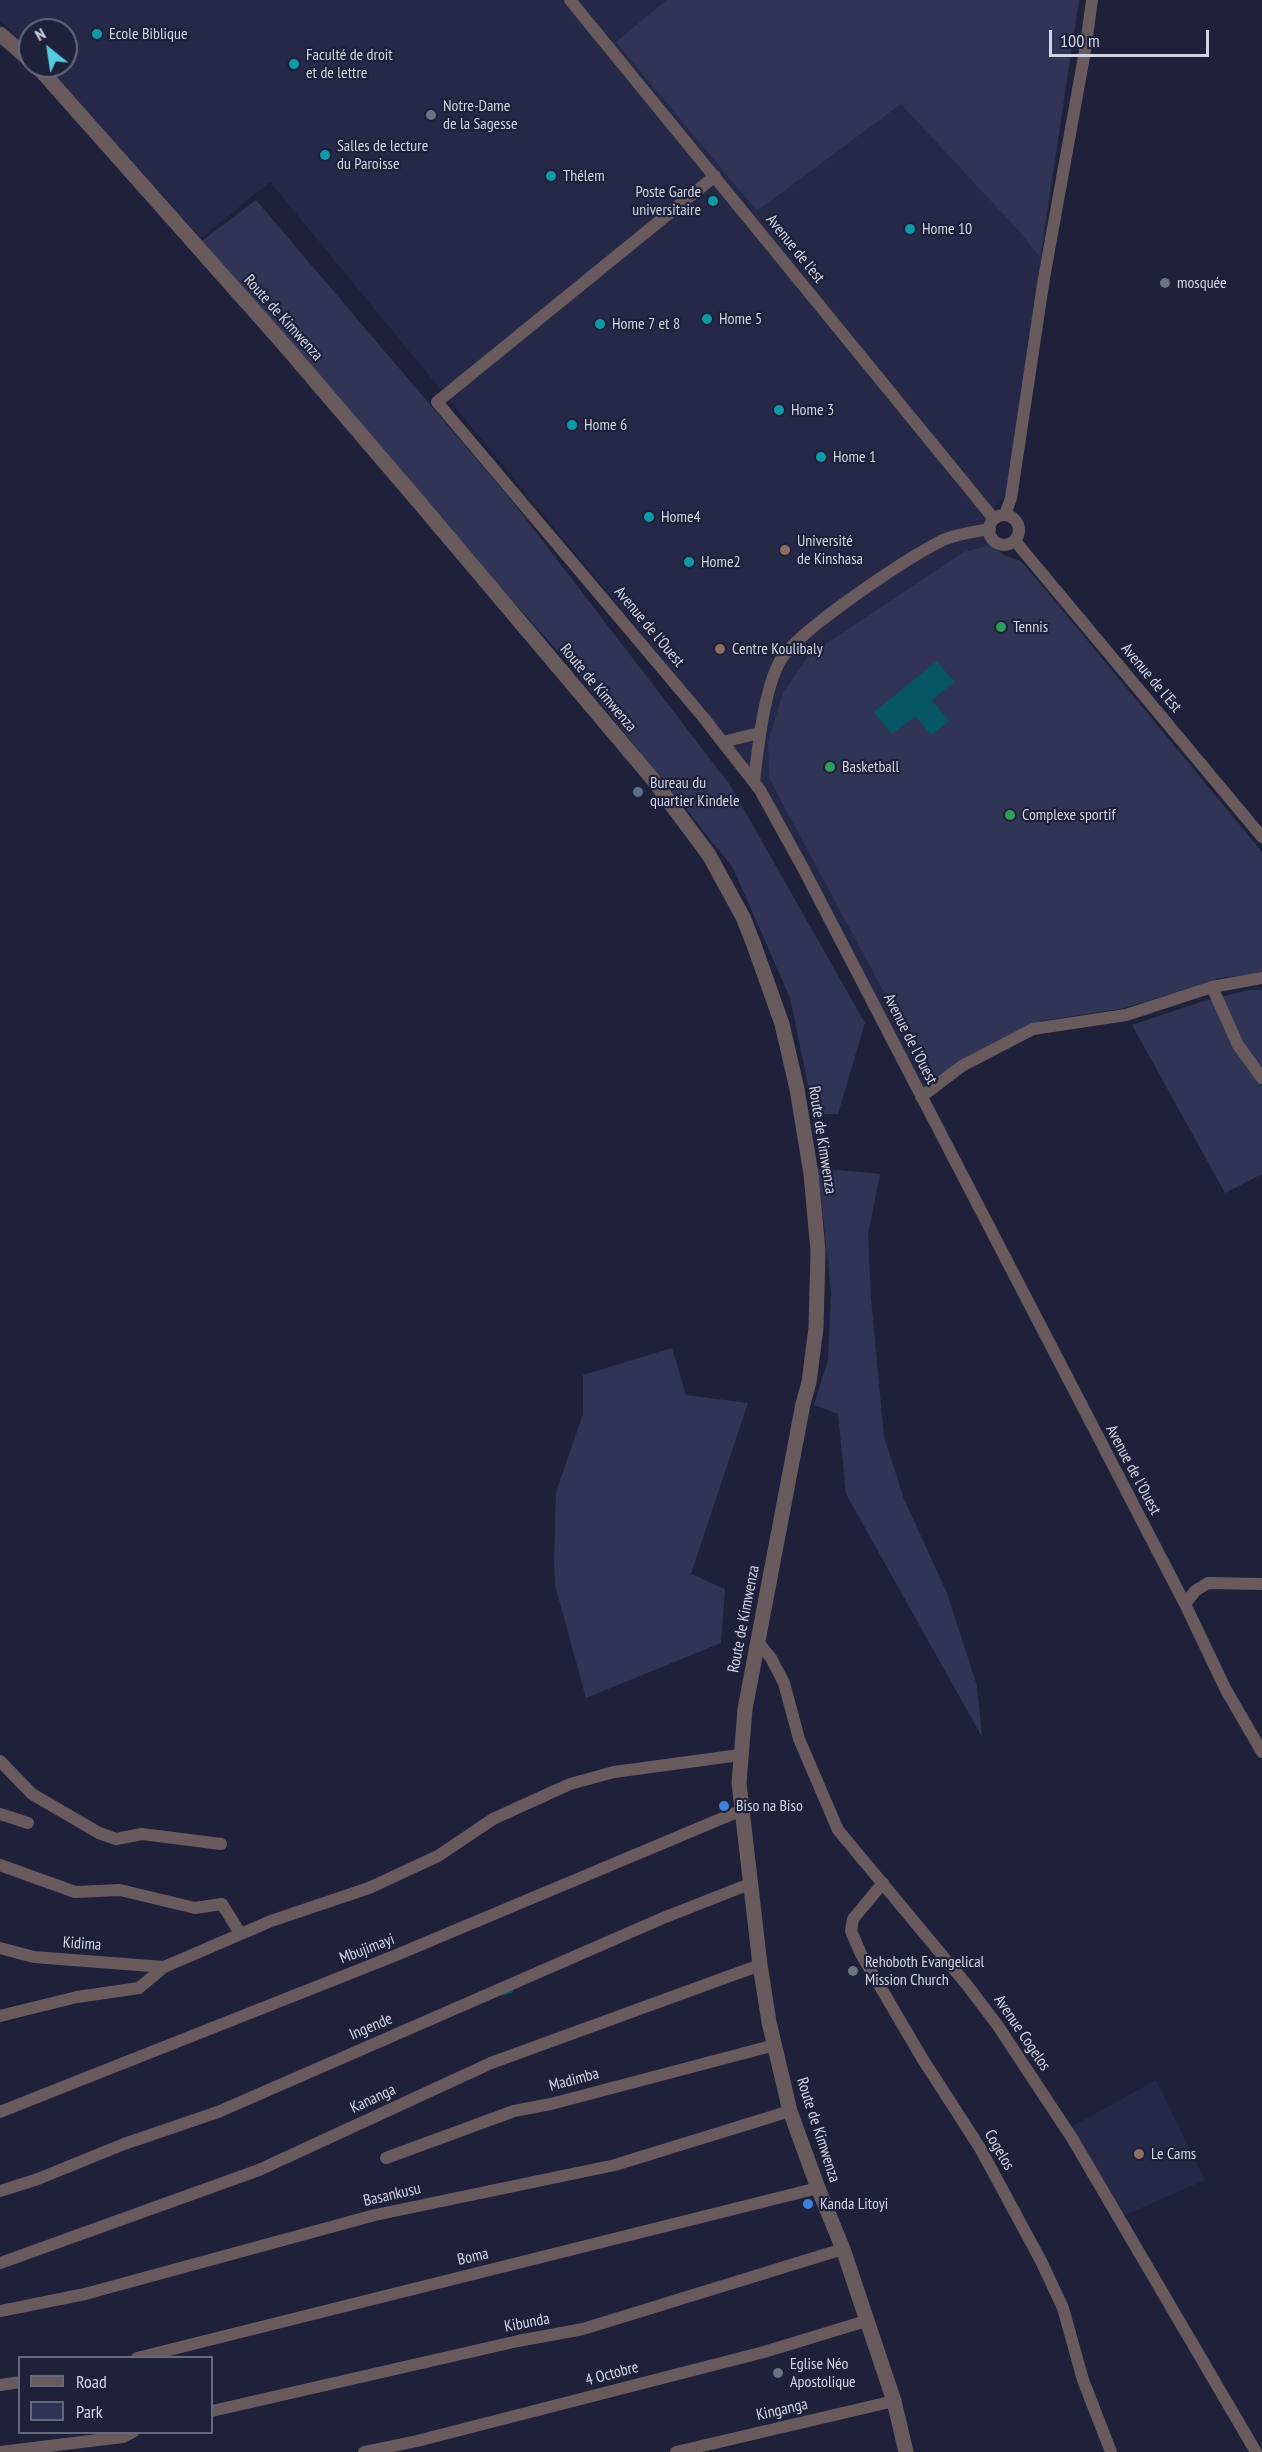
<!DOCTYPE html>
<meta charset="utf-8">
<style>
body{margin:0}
#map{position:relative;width:1262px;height:2452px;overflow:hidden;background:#1e2139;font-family:"PT Sans Narrow",sans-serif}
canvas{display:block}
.legend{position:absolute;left:18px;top:2356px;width:195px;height:78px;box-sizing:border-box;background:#1e2139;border:2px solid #66697e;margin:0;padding:8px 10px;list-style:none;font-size:18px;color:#d2d5e5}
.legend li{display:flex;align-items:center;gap:12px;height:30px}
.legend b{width:30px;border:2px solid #66697e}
.north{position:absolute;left:18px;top:18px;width:60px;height:60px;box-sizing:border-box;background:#1e2139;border:2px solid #66697e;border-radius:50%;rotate:330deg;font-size:16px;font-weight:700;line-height:24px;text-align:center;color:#d2d5e5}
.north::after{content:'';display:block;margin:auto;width:21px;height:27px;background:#54cade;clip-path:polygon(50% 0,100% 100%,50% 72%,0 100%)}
.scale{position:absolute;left:1049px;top:30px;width:160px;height:27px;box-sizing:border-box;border:3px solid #d2d5e5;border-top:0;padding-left:8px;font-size:18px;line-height:21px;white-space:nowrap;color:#d2d5e5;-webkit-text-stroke:4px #1e2139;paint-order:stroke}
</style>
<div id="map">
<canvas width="1262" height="2452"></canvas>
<ul class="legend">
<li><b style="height:8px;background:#695a5e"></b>Road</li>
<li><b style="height:16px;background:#313555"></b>Park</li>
</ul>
<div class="north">N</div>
<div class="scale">100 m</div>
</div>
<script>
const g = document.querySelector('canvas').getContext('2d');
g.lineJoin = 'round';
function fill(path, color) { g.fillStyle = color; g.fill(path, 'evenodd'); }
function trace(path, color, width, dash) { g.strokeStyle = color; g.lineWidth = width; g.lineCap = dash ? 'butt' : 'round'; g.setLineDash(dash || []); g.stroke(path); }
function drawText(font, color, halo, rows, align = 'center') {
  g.font = font + ' "PT Sans Narrow",sans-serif'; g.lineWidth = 4.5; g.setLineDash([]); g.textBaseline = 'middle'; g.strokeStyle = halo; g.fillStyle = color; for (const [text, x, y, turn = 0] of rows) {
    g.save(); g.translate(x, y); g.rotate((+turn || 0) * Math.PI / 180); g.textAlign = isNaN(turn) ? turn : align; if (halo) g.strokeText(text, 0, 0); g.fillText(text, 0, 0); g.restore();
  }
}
fill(new Path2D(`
 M0,0H1079L1007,494L993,510L988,519L987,531L990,545L1004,555L1021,561L1056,601L1262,852V973L1220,978L1125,1008L1041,1021L1003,1039L921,1090L761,786L717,726L270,182L201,238L45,66H66V30H30V50L0,21Z
 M1156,2080L1205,2180L1123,2216L1069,2128Z`), '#252846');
fill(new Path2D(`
 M667,0H1079L1040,257L1019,231L901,104L757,211L616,42Z
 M256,200L512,501L730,785L865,1023L838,1114H814L790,998L733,868L572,667L337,406L199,243Z
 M990,545L1004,555L1021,561L1262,852V973L1220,978L1125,1008L1041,1021L1003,1039L932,1082L769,778L768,741L783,693L809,655L964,552Z
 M1249,990H1262V1174L1225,1193L1132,1025L1204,1001Z
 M818,1168L880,1174L868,1235L871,1298L884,1437L904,1499L947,1593L977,1686L982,1737L846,1494L838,1414L814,1405L828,1360L831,1293Z
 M672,1348L686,1395L748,1403L691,1574L725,1589L721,1643L586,1698L555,1585L554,1563L556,1492L583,1414V1375Z`), '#313555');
fill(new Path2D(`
 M937,661L954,682L932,700L949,721L931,735L915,716L892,734L874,712Z`), '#045664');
trace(new Path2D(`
 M502,1994L512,1991`), '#045664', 3);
trace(new Path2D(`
 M570,0L994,519
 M715,176L437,402L703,717L760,790L803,868L1185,1604L1226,1690L1262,1752
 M1005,515L1011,498L1044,278L1085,51L1092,0
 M989 530a15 15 0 1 1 30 0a15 15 0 1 1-30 0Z
 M1015,541L1262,837
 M723,742L759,733
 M754,781C758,748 764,690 780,661C798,630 906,559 941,541C956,534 973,532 990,529
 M1212,987L1238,1045L1262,1078
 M921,1097L962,1066L1033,1029L1126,1015L1212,987L1262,978
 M1185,1604L1195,1591L1208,1583L1262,1584
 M758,1642L771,1658L784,1683L799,1739L838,1830L967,1985L998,2026L1072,2138L1256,2452
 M0,1761L32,1794L99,1833L116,1839L142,1834L221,1844
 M0,1814L28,1823
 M0,1865L75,1892L120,1890L195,1908L222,1904L240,1933
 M883,1883L853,1919L851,1931L861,1954L922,2058L980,2148L1041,2261L1063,2308L1083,2380L1111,2452
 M0,1948L34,1957L164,1967
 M0,2016L77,1997L139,1988L164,1967L271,1921L369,1888L438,1856L493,1819L570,1784L614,1772L740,1755
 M0,2112L394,1956L742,1810
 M386,2158L514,2111L551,2104L775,2045
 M0,2191L38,2179L124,2144L218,2112L663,1918L752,1883
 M0,2263L259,2170L491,2063L760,1965
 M0,2311L85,2294L375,2215L615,2165L790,2111
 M137,2358L818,2188
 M0,2385L20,2382
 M212,2411L518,2341L583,2329L843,2249
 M0,2452L123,2437L133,2432
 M364,2452L417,2441L764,2352L866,2321
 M676,2452L894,2401`), '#695a5e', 12);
trace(new Path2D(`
 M0,34L30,60
 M37,66L281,341L418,501L651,777L709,855L743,917L754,945L782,1024L797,1089L811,1174L818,1251L816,1328L809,1382L803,1404L745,1709L739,1783L760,1965L769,2022L790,2111L818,2188L843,2249L894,2401L906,2452`), '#695a5e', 15);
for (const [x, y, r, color] of [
 [97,34,6,"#0f9aa8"],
 [294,64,6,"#0f9aa8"],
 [431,115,6,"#6b7280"],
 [325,155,6,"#0f9aa8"],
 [551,176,6,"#0f9aa8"],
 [713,201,6,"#0f9aa8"],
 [910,229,6,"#0f9aa8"],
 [1165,283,6,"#6b7280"],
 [707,319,6,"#0f9aa8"],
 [600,324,6,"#0f9aa8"],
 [779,410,6,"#0f9aa8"],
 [572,425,6,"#0f9aa8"],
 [821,457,6,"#0f9aa8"],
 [649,517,6,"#0f9aa8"],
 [785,550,6,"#8d6e63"],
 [689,562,6,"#0f9aa8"],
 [1001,627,6,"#2e9e5b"],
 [720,649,6,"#8d6e63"],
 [830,767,6,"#2e9e5b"],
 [638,792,6,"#5c6f8a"],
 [1010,815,6,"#2e9e5b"],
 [724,1806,6,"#3f7fe0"],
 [853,1971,6,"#6b7280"],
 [1139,2154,6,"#8d6e63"],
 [808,2204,6,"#3f7fe0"],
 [778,2373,6,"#6b7280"]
]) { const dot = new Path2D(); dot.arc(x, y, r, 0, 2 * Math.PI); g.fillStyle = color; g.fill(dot); trace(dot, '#1e2139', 2); }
drawText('16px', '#d2d5e5', '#1e2139', [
 ["Ecole Biblique",109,34],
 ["Faculté de droit",306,55],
 ["et de lettre",306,73],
 ["Notre-Dame",443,106],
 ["de la Sagesse",443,124],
 ["Salles de lecture",337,146],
 ["du Paroisse",337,164],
 ["Thélem",563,176],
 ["Poste Garde",701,192,"right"],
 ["universitaire",701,210,"right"],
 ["Home 10",922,229],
 ["mosquée",1177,283],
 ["Home 5",719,319],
 ["Home 7 et 8",612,324],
 ["Home 3",791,410],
 ["Home 6",584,425],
 ["Home 1",833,457],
 ["Home4",661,517],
 ["Université",797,541],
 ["de Kinshasa",797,559],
 ["Home2",701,562],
 ["Tennis",1013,627],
 ["Centre Koulibaly",732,649],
 ["Basketball",842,767],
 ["Bureau du",650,783],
 ["quartier Kindele",650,801],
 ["Complexe sportif",1022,815],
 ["Biso na Biso",736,1806],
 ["Rehoboth Evangelical",865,1962],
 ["Mission Church",865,1980],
 ["Le Cams",1151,2154],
 ["Kanda Litoyi",820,2204],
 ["Eglise Néo",790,2364],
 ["Apostolique",790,2382]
], 'left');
drawText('16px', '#d2d5e5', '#1e2139', [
 ["Avenue de l'est",795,249,51],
 ["Route de Kimwenza",283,318,48],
 ["Avenue de l'Ouest",649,627,50],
 ["Avenue de l'Est",1151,678,50],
 ["Route de Kimwenza",598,688,50],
 ["Avenue de l'Ouest",910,1039,63],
 ["Route de Kimwenza",822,1140,81],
 ["Avenue de l'Ouest",1133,1470,62],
 ["Route de Kimwenza",744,1619,-79],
 ["Kidima",82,1944,4],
 ["Mbujimayi",367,1949,-21],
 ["Ingende",371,2027,-23],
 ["Avenue Cogelos",1022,2033,56],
 ["Madimba",574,2080,-15],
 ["Kananga",373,2099,-25],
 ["Route de Kimwenza",818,2130,72],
 ["Cogelos",999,2150,60],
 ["Basankusu",392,2195,-13],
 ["Boma",473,2257,-13],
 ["Kibunda",527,2323,-11],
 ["4 Octobre",612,2374,-15],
 ["Kinganga",782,2410,-13]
]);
</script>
